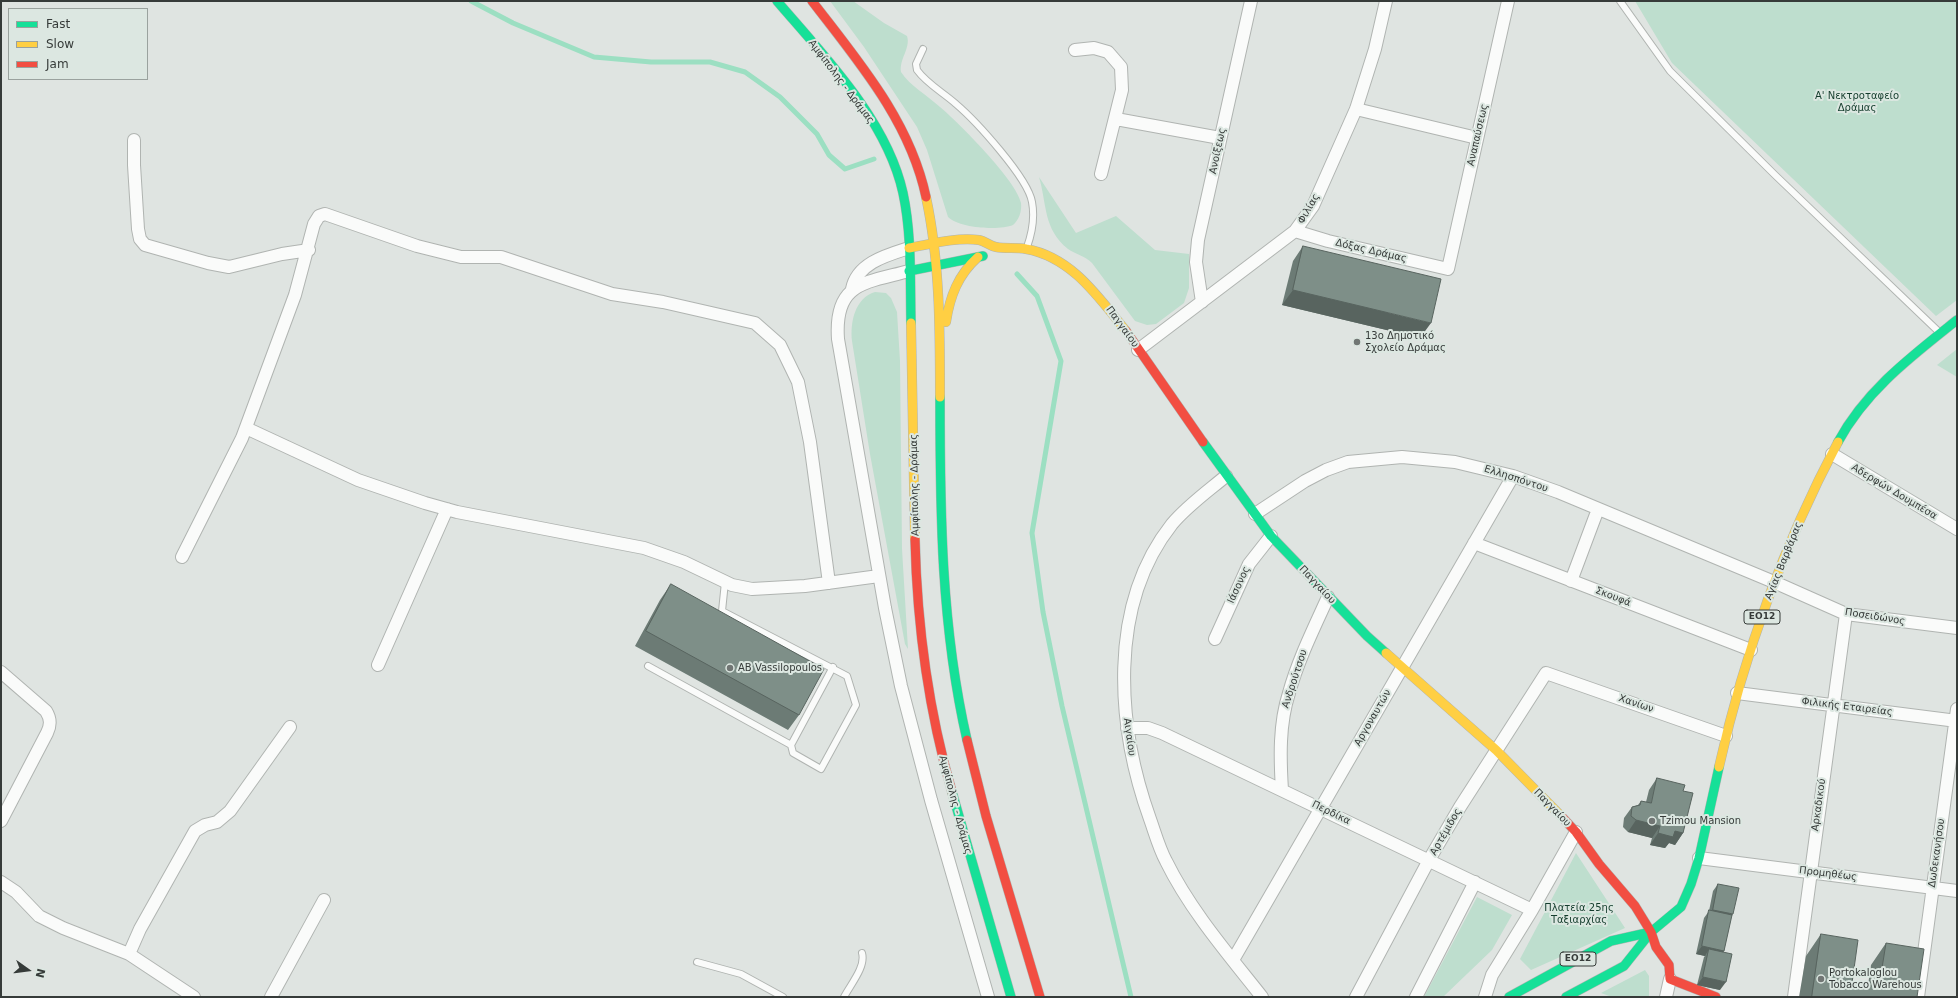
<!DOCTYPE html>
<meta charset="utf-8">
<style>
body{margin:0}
#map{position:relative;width:1958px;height:998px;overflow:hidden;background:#dfe4e1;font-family:"DejaVu Sans",sans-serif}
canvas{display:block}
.frame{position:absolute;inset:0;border:2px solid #363b39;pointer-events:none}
.legend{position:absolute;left:8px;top:8px;width:140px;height:72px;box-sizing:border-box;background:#dce7e1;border:1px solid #9aa29e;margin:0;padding:5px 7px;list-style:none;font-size:12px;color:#363b39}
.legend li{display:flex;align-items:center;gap:8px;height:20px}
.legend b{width:20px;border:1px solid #9aa29e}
.north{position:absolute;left:8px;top:950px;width:40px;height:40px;-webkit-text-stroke:3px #dce7e1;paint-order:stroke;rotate:104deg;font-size:11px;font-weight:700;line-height:16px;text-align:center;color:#363b39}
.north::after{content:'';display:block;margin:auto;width:14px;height:18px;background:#363b39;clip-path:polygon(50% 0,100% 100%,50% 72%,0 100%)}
</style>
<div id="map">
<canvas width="1958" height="998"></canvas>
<div class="frame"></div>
<ul class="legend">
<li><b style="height:5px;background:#16e098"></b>Fast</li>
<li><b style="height:5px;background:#ffcf43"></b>Slow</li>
<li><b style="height:5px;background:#f24e42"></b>Jam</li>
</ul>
<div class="north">N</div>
</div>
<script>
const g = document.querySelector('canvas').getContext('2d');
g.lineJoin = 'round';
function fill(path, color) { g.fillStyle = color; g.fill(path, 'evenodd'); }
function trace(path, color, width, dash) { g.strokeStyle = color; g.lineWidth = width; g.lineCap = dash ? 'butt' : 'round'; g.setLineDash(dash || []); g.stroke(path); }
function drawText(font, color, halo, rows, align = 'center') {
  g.font = font + ' "DejaVu Sans",sans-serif'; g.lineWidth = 4; g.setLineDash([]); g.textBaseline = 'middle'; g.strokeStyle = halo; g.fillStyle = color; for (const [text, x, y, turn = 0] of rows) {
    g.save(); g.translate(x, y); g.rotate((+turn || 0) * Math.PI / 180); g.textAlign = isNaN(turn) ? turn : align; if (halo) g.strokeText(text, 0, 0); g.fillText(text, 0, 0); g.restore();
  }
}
fill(new Path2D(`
 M830,1H853L884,23L907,36C911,48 899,59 901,72C910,86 927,95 940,107C958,122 1017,181 1021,203C1022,211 1019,220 1013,225C999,231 959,228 948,217L927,150L917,127L864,47Z
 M1635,1H1957V300L1936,316L1672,63Z
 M1039,177L1076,233L1116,216L1155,250L1189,254V288L1184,303L1156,324L1147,325L1135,321L1092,263C1085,256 1075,254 1068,249C1043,229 1047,204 1039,177Z
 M875,292L886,293L891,298L897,312L900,361L902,549L908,649L905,644L870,454L852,341C850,322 855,298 875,292Z
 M1957,349V377L1937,365Z
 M1576,853L1625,928L1531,970L1520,959Z
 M1477,897L1512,915L1492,950L1443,997H1424Z
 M1645,970L1649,976V997H1612L1601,993Z`), '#bedece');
trace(new Path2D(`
 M471,1L513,23L594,57L651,62H710L745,72L780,97L817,134L829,155L845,169L874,159
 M1017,274L1037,296L1061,361L1032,533L1043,612L1062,706L1131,997`), '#9cdfc2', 5);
const lane = new Path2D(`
 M1620,1L1670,71L1775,175L1939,332
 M923,49L916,64L917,70C927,84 944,93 956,104C976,121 1028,178 1032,202C1035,218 1032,233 1027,247
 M648,666L791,745L793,753L821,769L856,705L847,676L722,611L725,582
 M791,745L833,667
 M697,962L741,974L783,997
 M844,997C850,985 866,967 862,953`);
const street = new Path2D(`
 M1075,50L1094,48L1108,52L1121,67L1122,90L1101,174
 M1356,109L1477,138
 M1116,119L1220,138
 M134,140V165L138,229L140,239L145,245L208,263L229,267L282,254L309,250
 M1295,231L1328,241L1448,269L1508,1
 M909,271C865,283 834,282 838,339L885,608L901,686L931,800L988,997
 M852,289C857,263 887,255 909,248
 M1202,302L1196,262L1198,240L1251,1
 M1138,350L1295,231L1313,206L1356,109L1375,49L1386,1
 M246,428L358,480L425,503L457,512L644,548L684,562L732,585L752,589L805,586L879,576
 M1832,454L1957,529
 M1226,476C1208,491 1187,506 1172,524C1107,606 1117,727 1150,819C1155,833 1159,848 1166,861C1190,910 1228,954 1262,997
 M1255,514L1305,481L1326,470L1348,462L1402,457L1455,462L1513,476L1558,492L1774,582L1846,614L1957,628
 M1474,543L1751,650
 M182,557L242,438L295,295L314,224L319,216L325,214L417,246L461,257H501L612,294L663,302L755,323L780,345L798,382L810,442L829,583
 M1571,581L1598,509
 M1215,639L1249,564L1271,536
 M378,665L447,509
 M1,672L46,711C51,719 51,725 47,733L1,821
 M1737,693L1957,721
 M1127,728H1148L1162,733L1532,910
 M1282,790C1280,758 1279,724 1289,693C1298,660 1314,628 1328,597
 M1699,858L1957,891
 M1,882L16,892L39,916L63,928L129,954L194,997
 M129,954L140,929L195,831L205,825L217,822L230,811L290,727
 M1233,960L1513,476
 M271,997L324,900
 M1356,997L1429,860L1460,807L1546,673L1726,736
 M1416,997L1475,882
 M1485,997L1492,975L1532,910L1576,832
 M1666,997L1670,979
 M1794,997L1846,614
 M1918,997L1957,709`);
const fast = new Path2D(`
 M777,1C824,56 887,120 903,193C912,235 910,280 911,323
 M909,271L983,256
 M940,397C940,512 941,627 967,740
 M1203,442L1271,536L1367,636L1386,653
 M1838,442C1866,390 1912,356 1957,320
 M952,792L1011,997
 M1509,997L1611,941L1651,932
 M1566,997L1624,966L1651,932L1681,907L1691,884L1699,858L1719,767`);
const slow = new Path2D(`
 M926,197C940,262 940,330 940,397
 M909,248C931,244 956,237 979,240C985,241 990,246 996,247C1006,249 1016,247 1026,249C1072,257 1099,298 1126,331
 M946,322C950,296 958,275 978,257
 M911,323L915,539
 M1386,653L1496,750L1561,816
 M1719,767C1744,654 1784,544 1838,442`);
const jam = new Path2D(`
 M812,1C858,61 910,121 926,197
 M1126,331L1203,442
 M915,539C917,625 928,709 952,792
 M967,740L986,816L1040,997
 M1561,816L1576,832L1599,864L1635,906L1651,932L1656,947L1669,965L1670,979L1716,997`);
trace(lane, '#b0b4b1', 8);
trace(street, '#b0b4b1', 14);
trace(fast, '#b0b4b1', 10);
trace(slow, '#b0b4b1', 10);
trace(jam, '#b0b4b1', 10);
trace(lane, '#fafbfa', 6);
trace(street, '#fafbfa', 12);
trace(fast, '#16e098', 9);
trace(slow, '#ffcf43', 9);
trace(jam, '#f24e42', 9);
fill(new Path2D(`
 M1303,246L1420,338L1282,305L1293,261Z
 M671,584L799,715L788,730L635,646L660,600Z
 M1657,778L1683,791V833L1675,845L1669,843L1665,848L1650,845L1652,838L1628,832L1623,827L1624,818L1632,807L1638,805L1641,801L1646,802L1649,790Z
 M1718,884L1731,917L1724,951L1723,952L1720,990L1697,985L1704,957L1705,956L1696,954L1704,918L1709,911L1713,891Z
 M1821,934L1852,983L1868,985L1871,965L1886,943L1917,997H1799L1806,956Z`), '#6c7b75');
fill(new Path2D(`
 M1293,290L1431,323L1420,338L1282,305Z
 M1636,820L1660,826L1652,838L1628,832Z
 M1675,831L1683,833L1675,845L1669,843L1665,848L1650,845L1658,833Z
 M1713,910L1733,914L1728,922L1707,918Z
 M1702,946L1724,951L1719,958L1709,949L1705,956L1696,954Z
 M1703,977L1726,982L1720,990L1697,985Z`), '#58645f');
const building = new Path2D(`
 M1303,246L1441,279L1431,323L1293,290Z
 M671,584L824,669L799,715L646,631Z
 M1657,778L1685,785L1683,791L1693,793L1683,833L1675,831L1673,837L1658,833L1660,826L1636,820L1631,816L1632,807L1640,805L1641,801L1651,803Z
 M1718,884L1739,888L1733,914L1713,910Z
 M1709,910L1732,915L1724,951L1702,946Z
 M1821,934L1858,940L1852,983L1879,987L1886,943L1924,949L1917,997H1812Z
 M1709,949L1732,954L1726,982L1703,977Z`);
fill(building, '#7e8f88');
trace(building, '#58645f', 1);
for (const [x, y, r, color] of [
 [1357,342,4,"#717674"],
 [730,668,4,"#717674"],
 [1652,821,4,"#717674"],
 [1821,979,4,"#717674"]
]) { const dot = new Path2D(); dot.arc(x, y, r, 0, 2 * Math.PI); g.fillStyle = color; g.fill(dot); trace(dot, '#dce7e1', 1.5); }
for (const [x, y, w] of [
 [1762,617,36],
 [1578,959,36]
]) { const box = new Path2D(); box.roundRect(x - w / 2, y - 7, w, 14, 3); g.fillStyle = '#dce7e1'; g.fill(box); trace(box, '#363b39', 1); }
drawText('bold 9px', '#363b39', null, [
 ["ΕΟ12",1762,617],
 ["ΕΟ12",1578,959]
]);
drawText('10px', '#363b39', '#dce7e1', [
 ["Αμφίπολης - Δράμας",841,82,53],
 ["Αναπαύσεως",1478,135,-77],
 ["Ανοίξεως",1218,151,-78],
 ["Φιλίας",1309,209,-60],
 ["Δόξας Δράμας",1371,251,13],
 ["Παγγαίου",1122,327,54],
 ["Ελλησπόντου",1516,479,18],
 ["Αμφίπολης - Δράμας",915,485,-91],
 ["Αδερφών Δουμπέσα",1894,492,31],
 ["Αγίας Βαρβάρας",1784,561,-68],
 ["Ιάσονος",1239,585,-65],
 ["Παγγαίου",1317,585,47],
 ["Σκουφά",1613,597,21],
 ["Ποσειδώνος",1875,617,9],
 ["Ανδρούτσου",1295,679,-72],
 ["Χανίων",1636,704,19],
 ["Φιλικής Εταιρείας",1847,707,7],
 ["Αργοναυτών",1373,718,-60],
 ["Αιγαίου",1129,737,82],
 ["Αμφίπολης - Δράμας",955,805,75],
 ["Αρκαδικού",1819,805,-82],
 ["Παγγαίου",1552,808,46],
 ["Περδίκα",1331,813,26],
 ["Αρτέμιδος",1446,832,-60],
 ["Δωδεκανήσου",1937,853,-82],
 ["Προμηθέως",1828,874,7]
]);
drawText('10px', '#143d2d', '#dce7e1', [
 ["Α' Νεκτροταφείο",1857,96],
 ["Δράμας",1857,108],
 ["Πλατεία 25ης",1579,908],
 ["Ταξιαρχίας",1579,920]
]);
drawText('10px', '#363b39', '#dce7e1', [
 ["13ο Δημοτικό",1365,336],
 ["Σχολείο Δράμας",1365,348],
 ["AB Vassilopoulos",738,668],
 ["Tzimou Mansion",1660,821],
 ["Portokaloglou",1829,973],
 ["Tobacco Warehous",1829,985]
], 'left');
</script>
